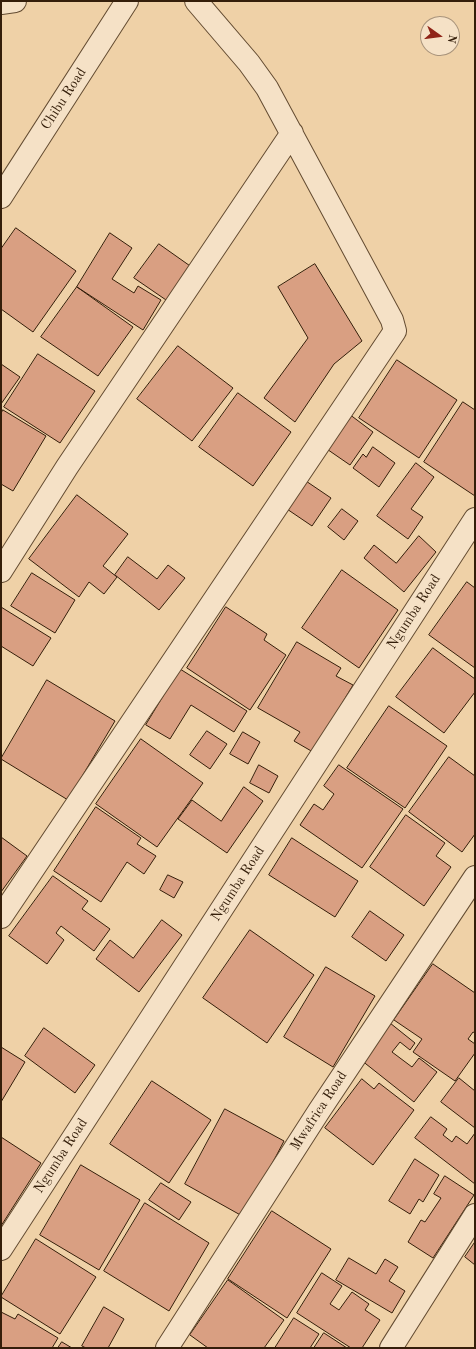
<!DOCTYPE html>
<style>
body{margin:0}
#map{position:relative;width:476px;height:1349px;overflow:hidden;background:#efd1a7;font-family:"Old Standard TT",serif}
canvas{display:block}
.frame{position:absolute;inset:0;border:2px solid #341e0a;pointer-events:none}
.north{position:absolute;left:420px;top:16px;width:40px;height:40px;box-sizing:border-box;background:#f5e1c6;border:1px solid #a8937b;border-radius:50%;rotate:104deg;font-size:11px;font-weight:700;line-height:16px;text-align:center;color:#341e0a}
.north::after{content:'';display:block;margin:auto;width:14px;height:18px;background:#8f2418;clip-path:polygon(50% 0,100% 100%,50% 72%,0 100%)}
</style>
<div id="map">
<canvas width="476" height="1349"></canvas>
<div class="frame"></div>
<div class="north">N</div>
</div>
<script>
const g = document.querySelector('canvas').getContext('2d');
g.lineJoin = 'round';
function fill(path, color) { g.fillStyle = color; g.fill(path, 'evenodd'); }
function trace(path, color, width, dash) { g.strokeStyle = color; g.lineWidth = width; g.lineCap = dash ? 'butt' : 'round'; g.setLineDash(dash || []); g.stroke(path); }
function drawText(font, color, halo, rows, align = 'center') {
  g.font = font + ' "Old Standard TT",serif'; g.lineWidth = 3; g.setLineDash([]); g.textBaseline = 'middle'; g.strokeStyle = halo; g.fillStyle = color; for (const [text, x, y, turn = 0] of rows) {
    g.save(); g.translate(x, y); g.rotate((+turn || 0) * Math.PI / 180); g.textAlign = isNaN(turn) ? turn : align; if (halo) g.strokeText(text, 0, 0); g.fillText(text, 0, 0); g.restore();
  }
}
const building = new Path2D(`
 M16,228L76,271L33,332L1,309V249Z
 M110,233L132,248L112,279L134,293L138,286L161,300L143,330L77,287Z
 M159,244L193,268L169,302L134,278Z
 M315,264L362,341L334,364L295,422L264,398L308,338L278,287Z
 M77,287L133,327L98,376L41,337Z
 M178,346L233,388L192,441L137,399Z
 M38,354L95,391L60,443L4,407Z
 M397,360L457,400L419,458L359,418Z
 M1,364L20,377L1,404Z
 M238,393L291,432L253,486L199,447Z
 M463,402L475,410V496L424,462Z
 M3,410L46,436L13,491L1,484V414Z
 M345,411L373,432L350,465L321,445Z
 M373,447L395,463L379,487L353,468L363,454L366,457Z
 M416,463L434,477L411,509L423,517L408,539L377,516Z
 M300,477L331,498L312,526L281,505Z
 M77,495L128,534L103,566L117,577L104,594L89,582L79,597L29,559Z
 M342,509L358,521L344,540L328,527Z
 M419,536L436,552L404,592L364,558L374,545L396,563Z
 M128,557L157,579L168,565L185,578L159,610L115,575Z
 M342,570L398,610L359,668L302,628Z
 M32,573L75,600L55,633L11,606Z
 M467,582L475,588V668L429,635Z
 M1,607L51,638L33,666L1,646Z
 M226,607L267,634L264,640L286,655L250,710L187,668Z
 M297,642L341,668L336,676L353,685L313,752L294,741L300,732L258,708Z
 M433,648L475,679V692L444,733L396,697Z
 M180,669L247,711L234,732L191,705L170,739L146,725Z
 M47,680L115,721L68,800L1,759Z
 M389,706L447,746L405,808L347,768Z
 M207,731L227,744L210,769L190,755Z
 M243,732L260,742L248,764L230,754Z
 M141,739L203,783L157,847L96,804Z
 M449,757L475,776V834L462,852L409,812Z
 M259,765L278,776L269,793L250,783Z
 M339,765L403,809L362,868L300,825L314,804L323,810L334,794L324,786Z
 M244,787L263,801L227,853L178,819L192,800L221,821Z
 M96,807L141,838L137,844L156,856L144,874L127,862L101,902L54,871Z
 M406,815L445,843L436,856L451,867L424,906L370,867Z
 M1,837L27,856L1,892Z
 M292,838L358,881L335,917L269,875Z
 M168,875L183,882L174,898L160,890Z
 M53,876L88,901L82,909L110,929L94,951L61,926L56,933L64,940L47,964L9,936Z
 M370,911L404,935L386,961L352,937Z
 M162,920L182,935L139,992L96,959L110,940L133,958Z
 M250,930L314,975L267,1043L203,998Z
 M433,964L475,993V1033L473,1032L468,1039L475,1044V1053L455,1081L413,1052L422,1039L394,1020Z
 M326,967L375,996L333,1067L284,1037Z
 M390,1023L415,1043L410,1050L400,1042L392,1052L412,1067L419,1058L437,1072L414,1102L361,1060Z
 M44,1028L95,1065L75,1093L25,1056Z
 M1,1047L25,1062L1,1102Z
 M459,1078L475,1091V1128L441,1102Z
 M362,1079L374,1089L379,1083L414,1110L373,1165L325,1128Z
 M152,1081L211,1120L169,1183L110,1144Z
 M225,1109L284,1141L244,1217L185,1184Z
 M431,1117L447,1129L443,1135L452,1142L456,1136L467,1144L475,1133V1184L415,1138Z
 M1,1137L41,1163L1,1226Z
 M415,1159L439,1175L423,1202L419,1199L410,1214L389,1201Z
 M81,1165L140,1200L99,1270L40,1235Z
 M445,1176L474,1195L433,1258L408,1242L421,1220L425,1222L441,1198L434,1194Z
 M161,1183L191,1202L179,1220L149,1200Z
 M145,1203L209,1243L169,1311L104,1271Z
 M272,1211L331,1249L287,1318L228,1279Z
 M36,1239L96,1277L60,1334L1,1297Z
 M475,1242V1265L465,1257Z
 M349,1258L376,1274L385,1259L398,1267L389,1281L405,1291L392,1313L336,1280Z
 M322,1273L342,1286L330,1304L339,1310L352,1292L369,1304L365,1310L380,1320L362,1348H351L297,1313Z
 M228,1280L284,1320L264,1348H208L190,1335Z
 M104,1307L124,1319L108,1348H86L82,1346Z
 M1,1312L15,1319L18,1314L58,1338L52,1348H1Z
 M294,1318L319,1334L310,1348H275Z
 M324,1333L347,1348H314Z
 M62,1342L72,1348H58Z`);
fill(building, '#d99f82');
trace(building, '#341e0a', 1);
const minor = new Path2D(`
 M1,3L15,1
 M1,197L127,1
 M1,571L67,467L292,133
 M1,917L395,331L392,320L267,88L249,63L196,1
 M1,1249L475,519
 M167,1348L319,1111L475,877
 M391,1348L475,1215`);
trace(minor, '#634b31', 24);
trace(minor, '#f5e1c6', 22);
drawText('14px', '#341e0a', '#f5e1c6', [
 ["Chibu Road",64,99,-57],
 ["Ngumba Road",414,612,-57],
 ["Ngumba Road",238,884,-57],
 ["Mwafrica Road",319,1111,-57],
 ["Ngumba Road",61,1156,-57]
]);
</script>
